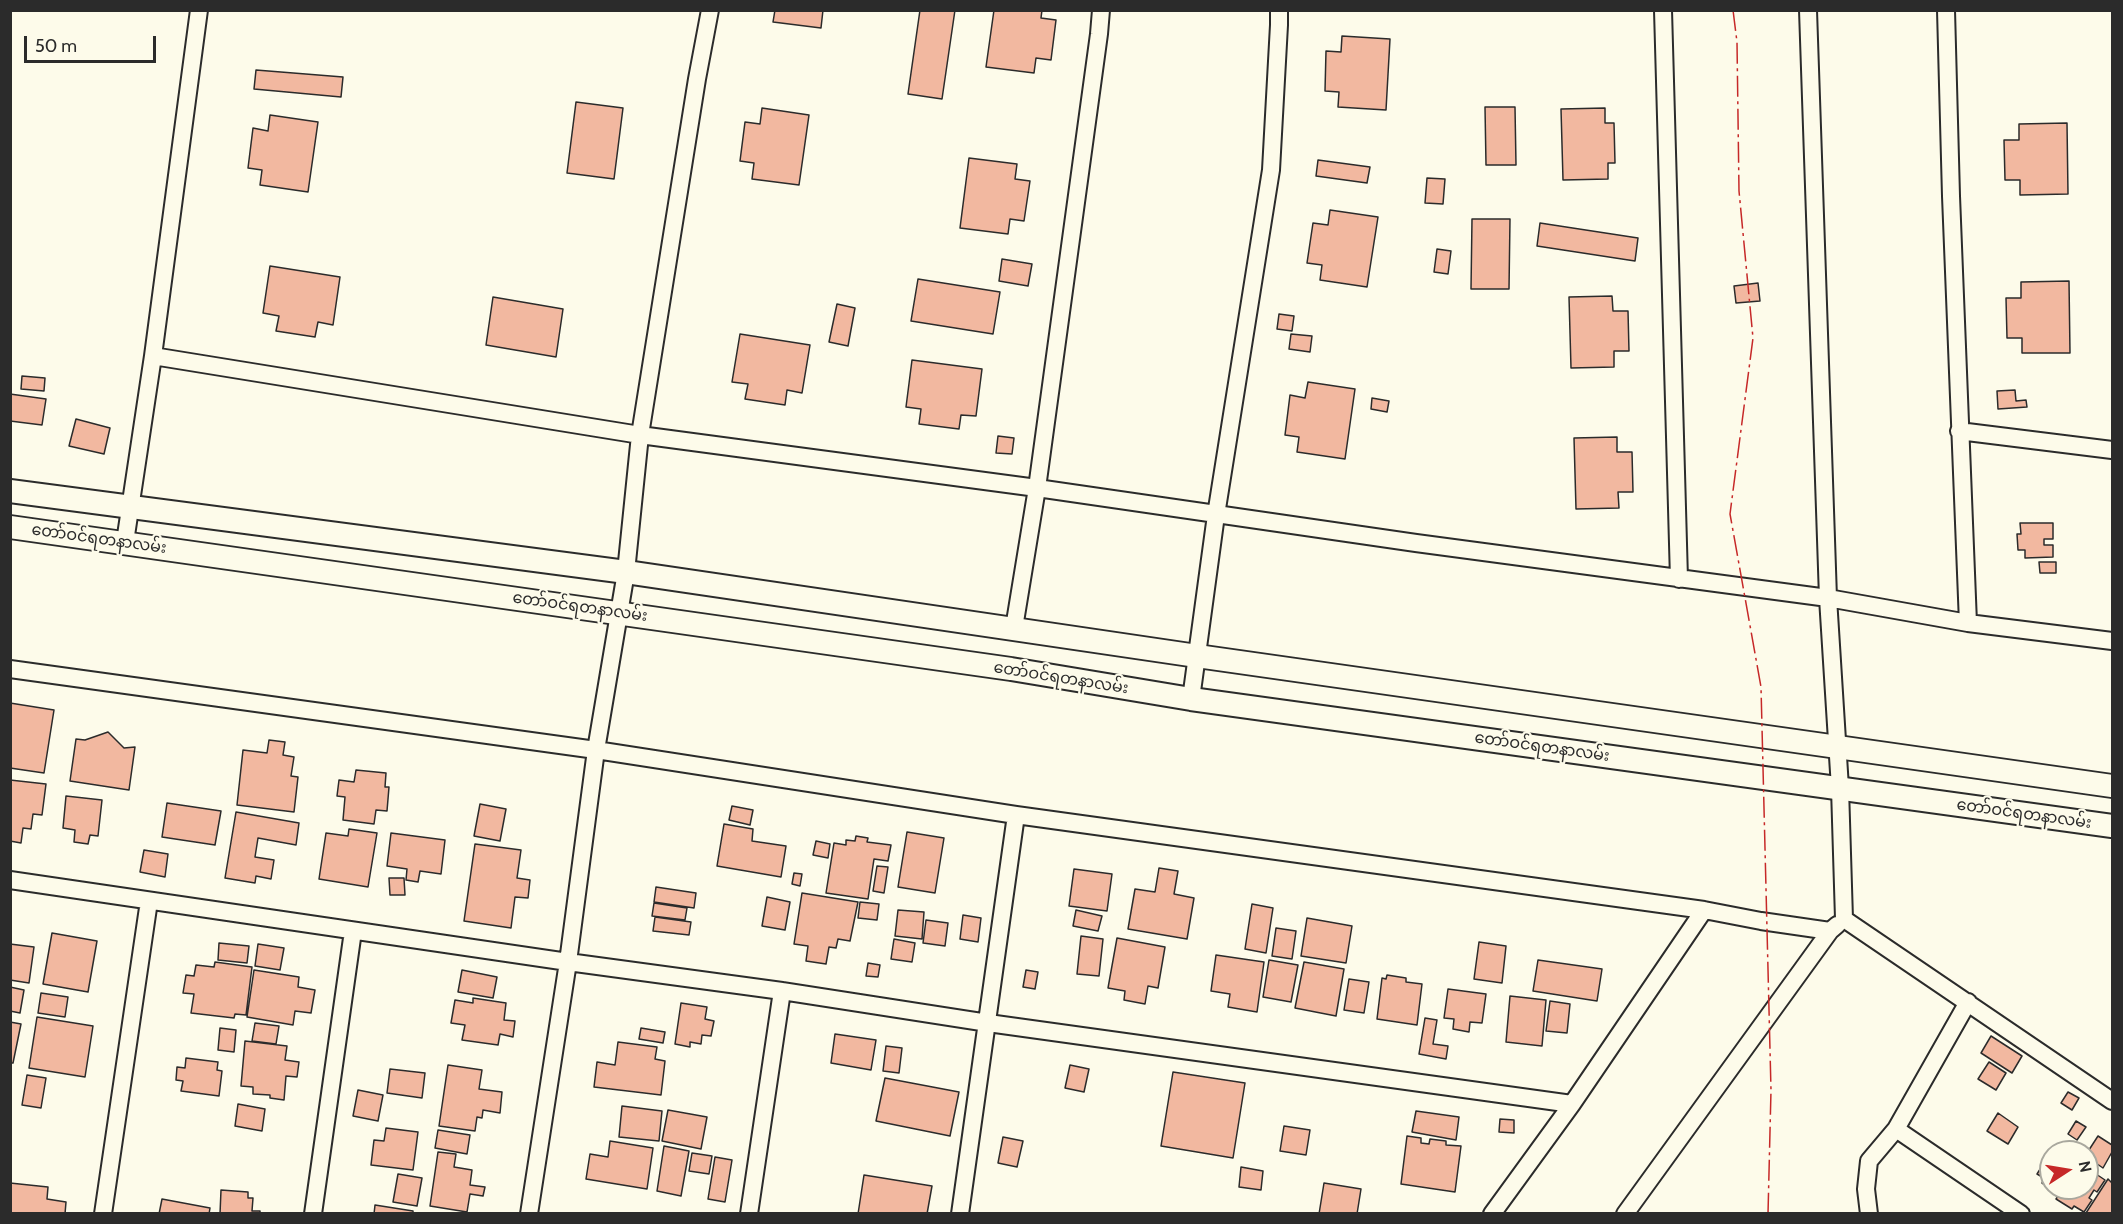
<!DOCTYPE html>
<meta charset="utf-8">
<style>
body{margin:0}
#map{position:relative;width:2123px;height:1224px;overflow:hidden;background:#fdfbea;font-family:Cabin,sans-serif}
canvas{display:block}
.frame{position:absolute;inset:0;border:12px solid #2b2b2b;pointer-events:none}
.north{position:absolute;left:2039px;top:1140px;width:60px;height:60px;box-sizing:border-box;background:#fdfbea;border:2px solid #a9a89e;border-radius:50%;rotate:78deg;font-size:16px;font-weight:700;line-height:24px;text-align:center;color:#2b2b2b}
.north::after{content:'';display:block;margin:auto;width:21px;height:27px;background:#c62828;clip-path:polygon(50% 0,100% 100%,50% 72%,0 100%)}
.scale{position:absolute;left:24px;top:36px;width:132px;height:27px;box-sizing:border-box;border:3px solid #2b2b2b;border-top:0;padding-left:8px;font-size:18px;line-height:21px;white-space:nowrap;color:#2b2b2b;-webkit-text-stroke:4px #fdfbea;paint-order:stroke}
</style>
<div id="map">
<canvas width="2123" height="1224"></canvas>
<div class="frame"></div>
<div class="north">N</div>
<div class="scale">50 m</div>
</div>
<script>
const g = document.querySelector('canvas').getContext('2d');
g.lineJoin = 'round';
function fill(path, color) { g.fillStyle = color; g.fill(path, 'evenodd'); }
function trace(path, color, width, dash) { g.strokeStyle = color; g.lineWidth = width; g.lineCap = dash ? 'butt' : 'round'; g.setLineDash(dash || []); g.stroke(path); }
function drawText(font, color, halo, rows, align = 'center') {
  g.font = font + ' Cabin,"Noto Sans Myanmar",sans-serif'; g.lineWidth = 4.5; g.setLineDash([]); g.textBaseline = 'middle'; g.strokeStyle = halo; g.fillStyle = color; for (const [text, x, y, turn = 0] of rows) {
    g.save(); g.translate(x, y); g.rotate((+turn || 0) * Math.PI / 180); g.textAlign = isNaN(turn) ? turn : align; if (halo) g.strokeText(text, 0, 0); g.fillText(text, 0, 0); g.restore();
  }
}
const building = new Path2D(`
 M775,10H823L821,28L773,22Z
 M920,10H955L942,99L908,94Z
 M994,10H1042L1041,18L1056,20L1051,60L1036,58L1034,73L986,67Z
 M1342,36L1390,39L1386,110L1338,107L1339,92L1325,91L1326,51L1341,52Z
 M256,70L343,77L341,97L254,89Z
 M576,102L623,108L614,179L567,173Z
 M1485,107H1515L1516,165H1486Z
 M762,108L809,115L799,185L752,179L754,163L740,161L745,122L760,124Z
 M1605,108V123H1614L1615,163H1608V179L1563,180L1561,109Z
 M270,115L318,122L308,192L260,185L262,170L248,168L253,128L268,131Z
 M2067,123L2068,194L2020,195V180H2005L2004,140H2019V124Z
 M969,158L1017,164L1015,179L1030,181L1024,221L1010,219L1008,234L960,228Z
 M1318,160L1370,167L1367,183L1316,176Z
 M1427,178L1445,179L1443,204L1425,203Z
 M1330,210L1378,217L1367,287L1320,280L1322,265L1307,263L1313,223L1328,225Z
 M1472,219H1510L1509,289H1471Z
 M1540,223L1638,238L1635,261L1537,246Z
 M1437,249L1451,251L1448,274L1434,272Z
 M1002,259L1032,264L1028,286L999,281Z
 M270,266L340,277L333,325L318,322L315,337L276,331L279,316L263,313Z
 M918,279L1000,292L993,334L911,321Z
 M2069,281L2070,353H2022V338H2007L2006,298H2021V282Z
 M1758,283L1760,301L1736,303L1734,286Z
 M1612,296L1613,311H1628L1629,351H1614V367L1571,368L1569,297Z
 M493,297L563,309L556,357L486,345Z
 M837,304L855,308L848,346L829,342Z
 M1279,314L1294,316L1292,331L1277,329Z
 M740,334L810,345L802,393L787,390L785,405L745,399L748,384L732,382Z
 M1291,334L1312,336L1310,352L1289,349Z
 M912,360L982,369L976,416L961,415L959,429L919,424L921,409L906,407Z
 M22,376L45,378L44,391L21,389Z
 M1308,382L1355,389L1345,459L1297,452L1299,437L1285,435L1290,395L1305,398Z
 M2015,390L2016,401L2026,400L2027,407L1998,409L1997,391Z
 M10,394L46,399L42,425L10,421Z
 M1372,398L1389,401L1387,412L1371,409Z
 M76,419L110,428L104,454L69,446Z
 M998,436L1014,438L1012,454L996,453Z
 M1617,437V452H1632L1633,492H1618L1619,508L1576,509L1574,438Z
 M2020,523H2053V539H2044V545H2053V557L2025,558V550H2018L2017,534H2021Z
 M2039,562H2056V573H2040Z
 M10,703L54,710L44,773L10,768Z
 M108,732L124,748L135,747L129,790L70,781L76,739L85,740Z
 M269,740L285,742L283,755L294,757L291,776L298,777L294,812L237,805L243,750L267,753Z
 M356,770L386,773L385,787H389L387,811L376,810L374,824L343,820L345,797L337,796L339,780L354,782Z
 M10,780L46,784L42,815L33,814L31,829L23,828L21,843L10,841Z
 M66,796L102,800L98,836L90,835L88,844L74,842L75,830L63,828Z
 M167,803L221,811L215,845L162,837Z
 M480,804L506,809L500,841L474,836Z
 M732,806L753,810L750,825L729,820Z
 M236,812L299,823L296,845L258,838L255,857L274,860L271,879L256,876L255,883L225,878Z
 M724,824L753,829L752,841L786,846L781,877L717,866Z
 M349,829L377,833L368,887L319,879L326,833L348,836Z
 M907,832L944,838L935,893L898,887Z
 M391,833L445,840L441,874L420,871L418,882L406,880L407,869L387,866Z
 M856,836L868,838L867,842L891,845L888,861L874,859L868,899L826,893L834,843L846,845V840L855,841Z
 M816,841L830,844L828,858L813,855Z
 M475,844L521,850L517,878L530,880L528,898L515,897L511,928L464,921Z
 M144,850L168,854L165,877L140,872Z
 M877,866L888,867L884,893L873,891Z
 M1159,868L1178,871L1174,894L1194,898L1187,939L1128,929L1135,889L1155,892Z
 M1074,869L1112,874L1107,911L1069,906Z
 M794,873L802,874L800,886L792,884Z
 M389,878H404L405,895H390Z
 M656,887L696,893L694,908L654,902Z
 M802,893L858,902L850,941L838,939L836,948L829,947L826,964L806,961L808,946L794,944Z
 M767,897L790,902L785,930L762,926Z
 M860,902L879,904L877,920L858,918Z
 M654,903L687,908L685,920L652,916Z
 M1252,904L1273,908L1266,953L1245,949Z
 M898,910L924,912L922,939L895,936Z
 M1076,910L1102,916L1098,931L1073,926Z
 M963,915L981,918L978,942L960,939Z
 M655,917L691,922L689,935L653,931Z
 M1307,918L1352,926L1346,963L1301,956Z
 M926,920L948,923L945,946L923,943Z
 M1276,928L1296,931L1292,959L1272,956Z
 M52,933L97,941L88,992L43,984Z
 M1081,936L1103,939L1099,976L1077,974Z
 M1117,938L1165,947L1158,988L1148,986L1145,1004L1124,1000L1125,991L1108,988Z
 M894,939L915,943L912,962L891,959Z
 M1479,942L1506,946L1502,983L1474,979Z
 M219,943L249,946L247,963L218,960Z
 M10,944L34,947L29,983L10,980Z
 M258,944L284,948L280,970L255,966Z
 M1216,955L1264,962L1257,1012L1228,1007L1230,994L1211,991Z
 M1269,960L1298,965L1291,1002L1263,997Z
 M1538,960L1602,969L1597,1001L1533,991Z
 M215,962L252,967L246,1015L235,1014L234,1018L191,1013L194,994L183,993L186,975L194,976L196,965L214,967Z
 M1304,962L1344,969L1336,1016L1295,1008Z
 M868,963L880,965L878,977L866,976Z
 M254,970L299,977L298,987L315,990L311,1013L295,1011L293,1025L247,1017Z
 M462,970L497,977L493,998L458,992Z
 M1026,970L1038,972L1035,989L1023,987Z
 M1387,975L1406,978V982L1422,984L1417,1025L1377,1019L1382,978L1386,979Z
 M1349,979L1369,982L1364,1013L1344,1010Z
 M10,987L24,990L20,1013L10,1011Z
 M1448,989L1486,994L1482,1023L1470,1022L1469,1032L1453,1029L1454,1019L1444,1018Z
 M41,993L68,997L65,1017L38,1013Z
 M1510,996L1546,1000L1542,1046L1506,1042Z
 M473,998L506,1003L504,1020L515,1021L513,1037L500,1034L498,1045L462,1040L465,1025L451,1023L455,1000L473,1003Z
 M1550,1001L1570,1004L1567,1033L1546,1031Z
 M681,1003L707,1007L705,1019L714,1021L711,1036L702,1035L701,1044L690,1042V1047L675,1044Z
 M37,1017L93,1026L85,1077L29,1068Z
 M1425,1018L1437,1020L1433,1044L1448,1046L1446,1059L1419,1054Z
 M10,1022L21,1024L13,1063H10Z
 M255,1023L279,1026L276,1044L252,1041Z
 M220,1028L236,1030L234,1052L218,1050Z
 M641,1028L665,1032L663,1043L639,1039Z
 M835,1034L876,1040L871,1070L831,1063Z
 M1991,1036L2022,1056L2012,1073L1981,1053Z
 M245,1041L287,1046L285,1060L299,1062L297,1077L286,1076L284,1100L270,1098V1095L253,1094V1087L241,1086Z
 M618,1042L657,1047L655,1059L665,1061L661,1095L594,1087L597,1062L615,1065Z
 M886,1046L902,1048L899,1073L883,1071Z
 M186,1058L218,1062L217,1070L222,1071L219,1096L181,1091L183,1081L176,1080L177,1067L185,1068Z
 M1989,1062L2006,1073L1996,1090L1978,1079Z
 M448,1065L482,1070L479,1089L502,1092L500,1113L483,1110L482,1118L477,1117L475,1131L439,1126Z
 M1070,1065L1089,1069L1084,1092L1065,1088Z
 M390,1069L425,1073L422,1098L387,1093Z
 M1173,1072L1245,1083L1233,1158L1161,1146Z
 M27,1075L46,1078L41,1108L22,1105Z
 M885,1078L959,1092L950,1136L876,1121Z
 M358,1090L383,1095L378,1121L353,1116Z
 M2068,1092L2079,1098L2072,1110L2061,1103Z
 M238,1104L265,1109L262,1131L235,1126Z
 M622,1106L662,1111L659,1141L619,1137Z
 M668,1110L707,1117L701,1149L662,1141Z
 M1416,1111L1459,1117L1456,1140L1412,1132Z
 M1998,1113L2018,1127L2008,1144L1987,1131Z
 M1500,1119L1514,1120V1133L1499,1132Z
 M2076,1121L2086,1127L2077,1140L2068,1134Z
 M1284,1126L1310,1130L1306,1155L1280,1151Z
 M386,1128L418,1132L413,1170L371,1165L374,1140L384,1141Z
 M438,1130L470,1135L467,1154L435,1148Z
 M1407,1136L1421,1138V1143L1429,1144L1430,1139L1446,1141V1145L1461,1146L1455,1192L1401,1184Z
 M2098,1136L2112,1145V1152L2103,1168L2087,1157V1153Z
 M1003,1137L1023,1141L1017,1167L998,1163Z
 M610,1141L653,1148L647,1189L586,1179L590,1154L608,1157Z
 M664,1146L689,1151L681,1196L657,1191Z
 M438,1152L456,1154L454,1167L472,1170L470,1185L485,1187L483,1196L470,1194L467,1212L430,1206Z
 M2051,1152V1188H2057L2055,1191L2042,1183L2044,1178L2037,1174Z
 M692,1153L712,1156L709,1174L689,1171Z
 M715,1157L732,1160L725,1202L708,1199Z
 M1241,1167L1263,1171L1261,1190L1239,1187Z
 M2087,1168L2105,1180L2097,1192L2094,1190L2089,1198L2092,1200L2084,1212L2074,1206L2072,1209L2056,1199L2063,1188H2087Z
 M398,1174L422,1178L417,1206L393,1202Z
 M864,1175L932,1186L927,1214H858Z
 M2108,1179L2112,1183V1212L2111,1214H2087L2086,1213Z
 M10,1183L48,1187L47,1199L66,1202L65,1214H10Z
 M1324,1183L1361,1189L1357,1214H1319Z
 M221,1190L248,1192V1198H253L252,1211H260V1214H220Z
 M162,1199L210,1208L209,1214H159Z
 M375,1205L413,1211V1214H374Z`);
fill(building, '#f2b8a0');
trace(building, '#2b2b2b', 1.5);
const minor = new Path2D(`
 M1663,10L1679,579
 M1808,10L1828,598L1840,788L1844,919
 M1946,10L1951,196L1968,623
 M153,356L640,435L1037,488L1416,543L1828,598L1968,623L2112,641
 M1959,431L2112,450
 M125,542L153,356L199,10
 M1014,628L1037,488L1099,34L1101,10
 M10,669L596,750L1016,815L1704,910L1761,921L1830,931
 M1191,699L1216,515L1271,170L1279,25V10
 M10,880L568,962L782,991L988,1023L1572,1104
 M1844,919L2112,1101
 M1896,1129L2021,1214
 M103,1214L149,901
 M313,1214L353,931
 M529,1214L568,962L596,750L626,572L640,435L697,79L710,10
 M749,1214L782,991
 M960,1214L1016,815
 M1492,1214L1572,1104L1704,910
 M1625,1214L1830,931L1837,925
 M1869,1214L1866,1189L1869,1161L1896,1129L1968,1002`);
const secondary = new Path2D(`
 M10,491L626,572L1197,656L2112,786
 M10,527L1011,669L1191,699L2112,826`);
trace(minor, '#2b2b2b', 20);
trace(secondary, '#2b2b2b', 26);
trace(minor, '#fdfbea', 16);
trace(secondary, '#fdfbea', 22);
trace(new Path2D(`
 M1733,10L1737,42L1739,191L1753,338L1730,514L1761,687L1771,1090L1768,1214`), '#c62828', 1.5, [21, 4.5, 3, 4.5]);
drawText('16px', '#2b2b2b', '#fdfbea', [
 ["တော်ဝင်ရတနာလမ်း",99,539,8],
 ["တော်ဝင်ရတနာလမ်း",580,607,8],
 ["တော်ဝင်ရတနာလမ်း",1061,678,9],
 ["တော်ဝင်ရတနာလမ်း",1542,747,8],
 ["တော်ဝင်ရတနာလမ်း",2024,814,8]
]);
</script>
